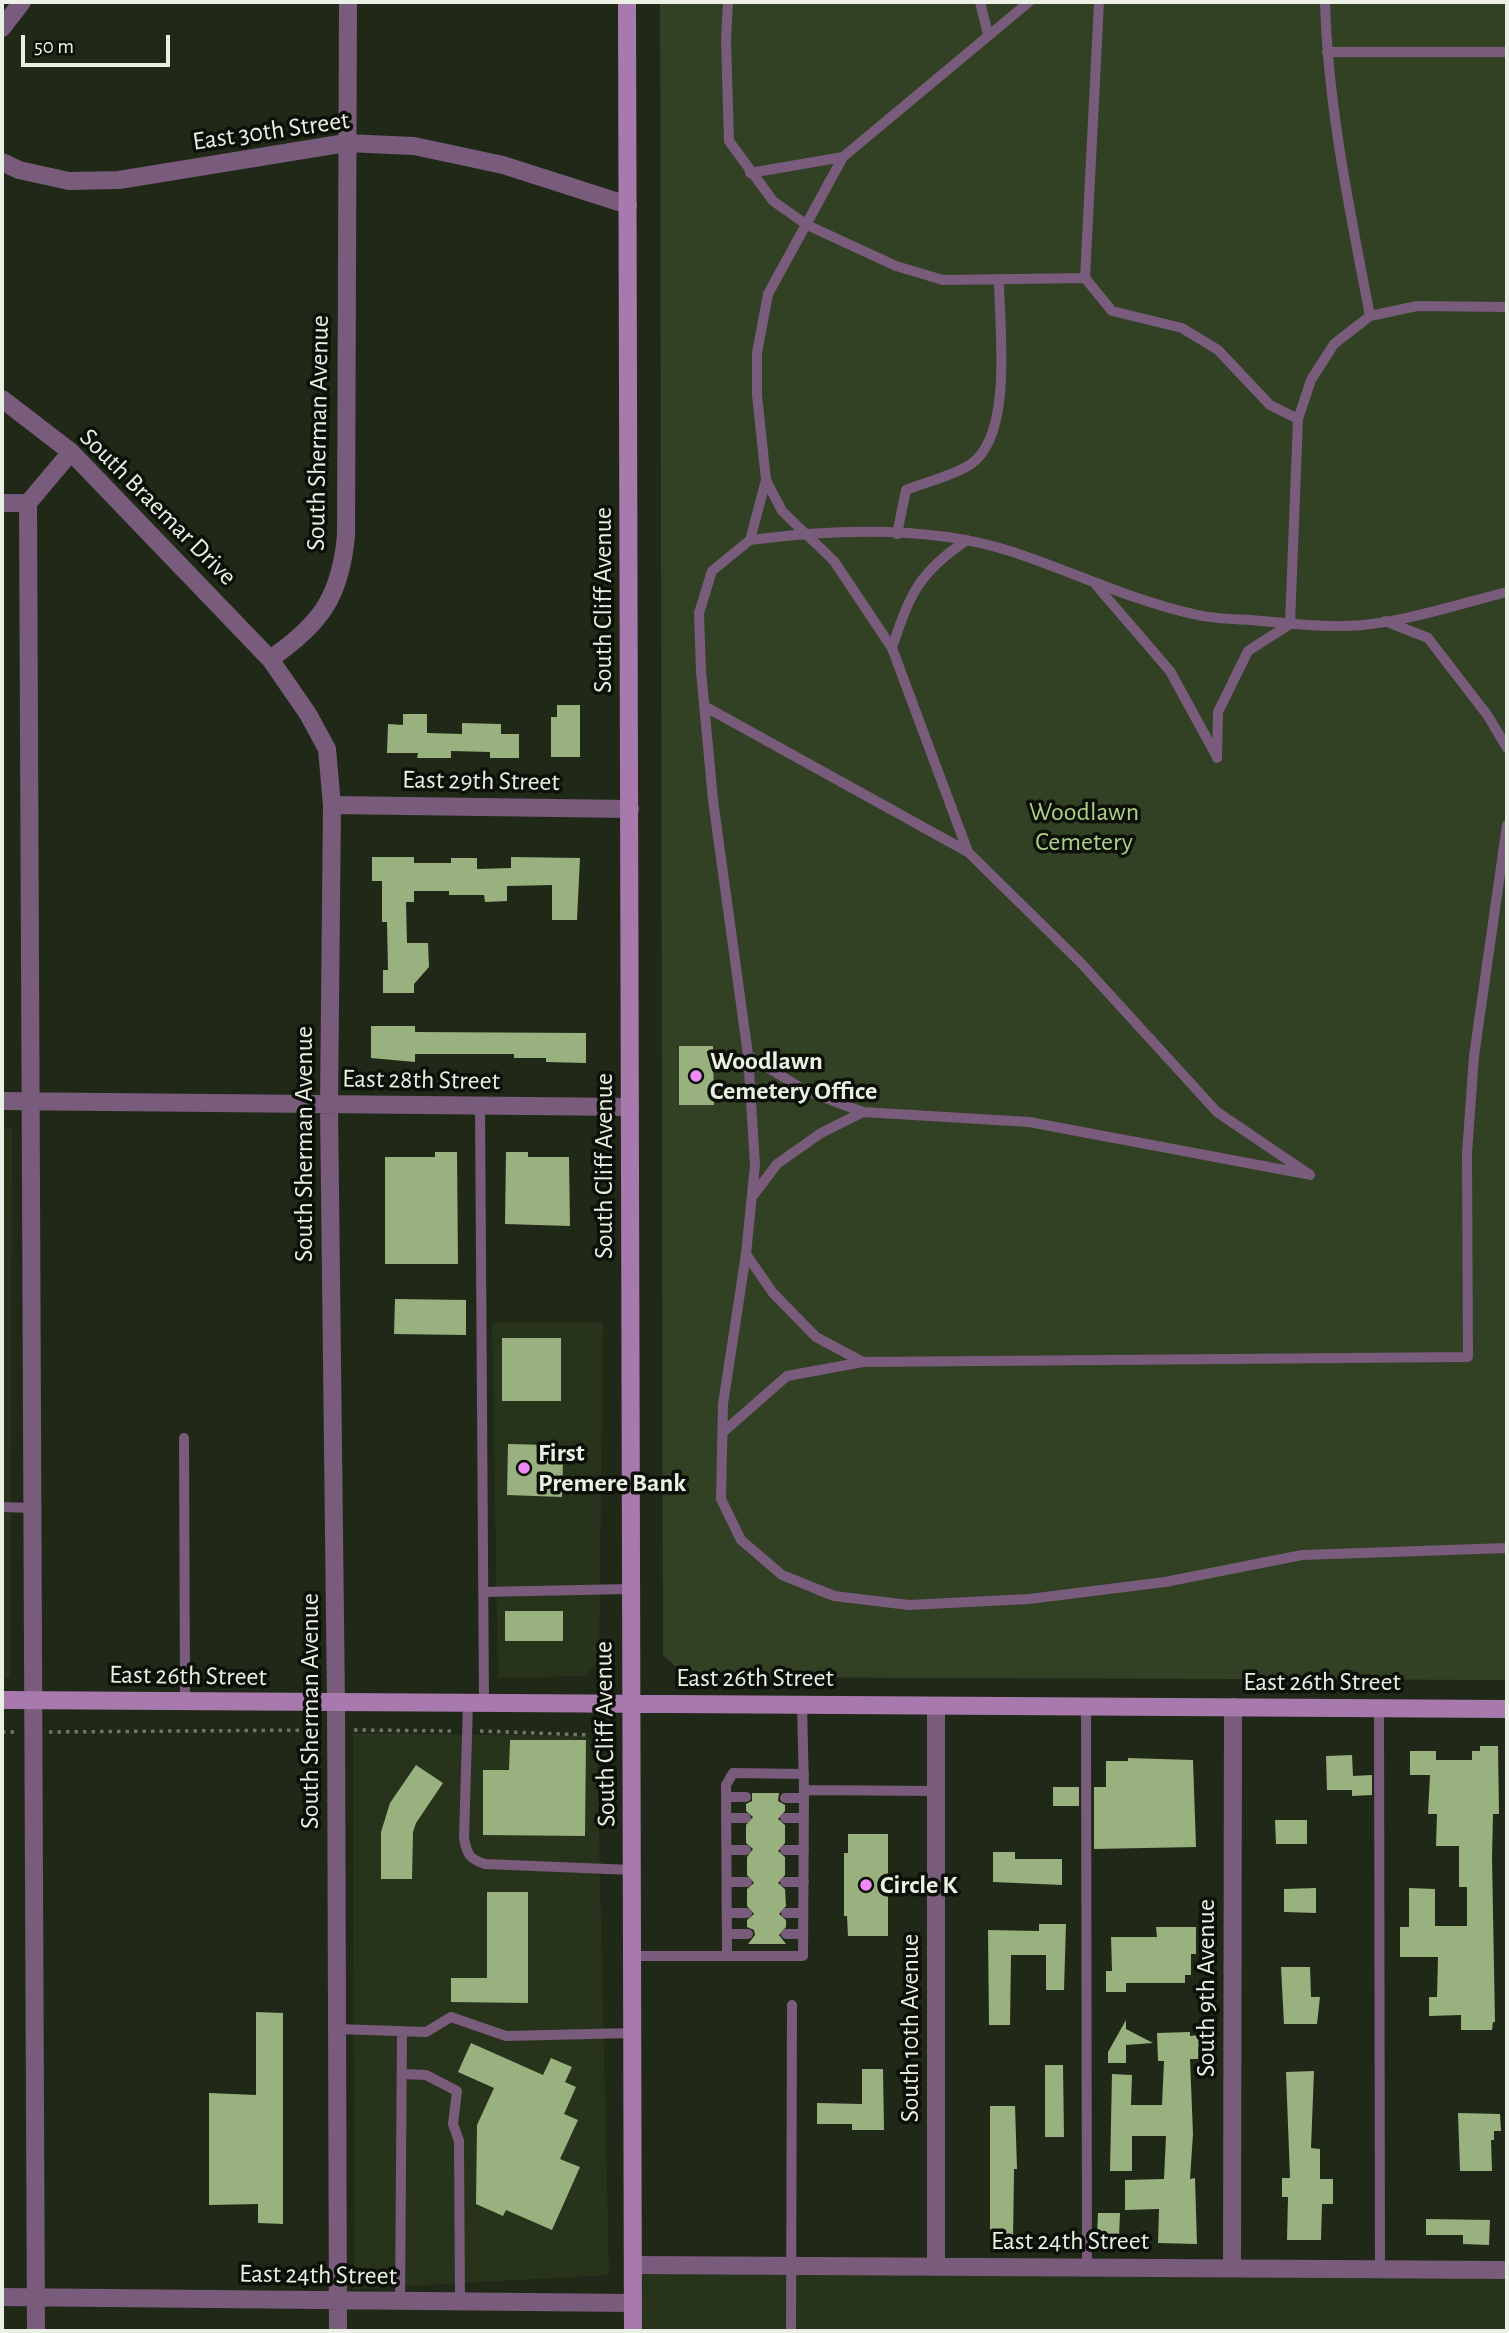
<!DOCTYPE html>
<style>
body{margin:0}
#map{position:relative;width:1509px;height:2333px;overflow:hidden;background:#202917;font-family:"Alegreya Sans",sans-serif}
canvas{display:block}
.frame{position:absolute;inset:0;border:4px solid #eaf0e4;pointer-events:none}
.scale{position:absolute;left:21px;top:35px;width:149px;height:32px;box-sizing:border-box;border:4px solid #eaf0e4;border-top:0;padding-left:9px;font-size:21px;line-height:24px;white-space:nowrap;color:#eaf0e4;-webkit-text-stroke:5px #0c1009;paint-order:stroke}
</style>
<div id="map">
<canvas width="1509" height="2333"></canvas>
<div class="frame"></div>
<div class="scale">50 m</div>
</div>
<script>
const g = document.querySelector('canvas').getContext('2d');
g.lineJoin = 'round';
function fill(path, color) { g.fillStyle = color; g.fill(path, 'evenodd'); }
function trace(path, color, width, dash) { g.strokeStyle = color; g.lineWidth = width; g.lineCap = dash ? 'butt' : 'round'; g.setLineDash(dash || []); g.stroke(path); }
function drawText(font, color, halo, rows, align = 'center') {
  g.font = font + ' "Alegreya Sans",sans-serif'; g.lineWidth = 7; g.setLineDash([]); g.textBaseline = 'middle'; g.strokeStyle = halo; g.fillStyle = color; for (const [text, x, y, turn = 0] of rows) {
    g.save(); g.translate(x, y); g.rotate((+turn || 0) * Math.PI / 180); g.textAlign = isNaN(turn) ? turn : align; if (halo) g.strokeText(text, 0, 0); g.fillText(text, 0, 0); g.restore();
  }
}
fill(new Path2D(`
 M2,1129H12L10,1678H2Z
 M603,1322L599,1661L585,1676L498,1678L492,1323Z
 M353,1733L585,1736L597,1745L609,2275L354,2289Z
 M633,2265L1507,2270V2331H633Z`), '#28331b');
fill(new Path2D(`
 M660,2H1507V1680L687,1677L663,1655Z`), '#324024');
fill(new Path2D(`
 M557,705H580V757H551V717H557Z
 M403,714H427V733L462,734V723L501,724V734H519V758H490V752L451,751V758H417L418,753H387L388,724L403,725Z
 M372,857H414V863H451V858H477V869L511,868V857L580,858L577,920H552V885L507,886V901L485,902L484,895H449V891H414V902H406L407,943H428L429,967L414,984V993H383V970H388L387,922H382V881H372Z
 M371,1026H415V1032L586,1033V1063L546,1062V1058H514V1054H415V1062L371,1058Z
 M679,1046H713L714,1105H679Z
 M435,1152H457L458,1264H385V1157H435Z
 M506,1152H528V1157H569L570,1226L505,1224Z
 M395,1299L466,1300V1335L394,1334Z
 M502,1338H561V1401H502Z
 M508,1444L548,1445V1459L563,1460L562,1497L507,1495Z
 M505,1611H563V1641H505Z
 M510,1740H586L585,1836L483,1835V1770H509Z
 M1480,1746H1498L1499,1814H1493L1492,1858L1495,2022H1493L1492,2030H1461V2015L1429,2016V1997H1437L1438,1957H1400V1927H1409V1888L1435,1889V1926H1467V1887H1459V1846H1436L1437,1814H1428L1430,1775H1410V1751H1436V1760H1472V1751H1480Z
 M1352,1755L1353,1776L1372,1775V1795L1352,1796V1790H1327L1326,1756Z
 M1128,1758L1193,1760L1196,1847L1094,1849V1787H1106V1761H1128Z
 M416,1765L443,1783L416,1823L413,1832L412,1879H381V1832L390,1803Z
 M1053,1787H1079V1806H1053Z
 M752,1793H779L778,1801L785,1805V1811L778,1819L785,1825V1843L778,1851L785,1857V1875L778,1883L785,1889L786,1906L779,1914L786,1920V1927L779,1935L786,1944H748L755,1935L754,1930L747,1927V1920L754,1914L747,1906V1889L754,1883L747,1875V1857L753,1849L746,1843V1825L753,1817L746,1811V1804L752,1801Z
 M1275,1820H1307V1844H1276Z
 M848,1834H888V1936H848L847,1916H844V1853H848Z
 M993,1852H1015V1859H1062V1885L993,1882Z
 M1316,1888V1913L1284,1912V1889Z
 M487,1892H528V2003L451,2002V1978H487Z
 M1039,1924H1066L1064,1990H1046V1955H1011L1010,2025H989L988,1930L1039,1931Z
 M1156,1927H1196V1954H1191V1975H1185V1983H1126V1992H1106V1971H1112L1111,1937H1157Z
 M1281,1967H1310L1311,1997H1320L1317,2024H1284Z
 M256,2012L283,2013V2224L258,2223V2204L209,2205V2093L256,2095Z
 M1126,2020V2029L1153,2043L1126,2045V2063H1108V2052Z
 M1190,2032V2036L1199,2035L1198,2059H1190L1193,2134L1190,2179L1195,2178L1197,2244L1158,2243L1159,2209L1125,2210V2180L1164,2179L1166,2136H1132V2171H1110L1112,2074L1132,2075L1131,2105H1162L1164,2061H1158L1157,2033Z
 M471,2043L543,2075L551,2058L572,2067L565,2082L576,2087L564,2114L578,2120L560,2159L580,2167L552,2230L506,2210L503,2216L476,2204L477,2125L494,2088L458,2072Z
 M1045,2065H1063L1064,2137H1045Z
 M862,2069H883L884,2130H852V2124H817V2103L862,2104Z
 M1314,2071L1311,2148L1320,2149V2179H1333V2204H1322L1321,2240H1287L1288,2197H1282V2178H1290L1286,2072Z
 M990,2106H1015L1017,2169H1014L1013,2242L990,2241Z
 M1458,2113L1500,2114L1501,2131H1494V2140H1491L1492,2171H1460Z
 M1098,2213H1120L1119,2236L1097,2235Z
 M1426,2219L1490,2220L1489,2245L1463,2244V2235H1426Z`), '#98b17e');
trace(new Path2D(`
 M354,1730L455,1731
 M480,1731L590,1735
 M2,1732H17
 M49,1732L318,1730`), '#6d7565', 3.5, [3.5, 5]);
trace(new Path2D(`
 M728,2L726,40L729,141L773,201L807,225L896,266L943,280L1085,278L1112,311L1182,328L1218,350L1270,405L1298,419
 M980,2L988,34
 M1029,2L843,157L768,294L757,353V395L766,480L750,540L712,571L699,613L701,671L713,800L748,1055L755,1165L746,1254L723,1404L721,1499L741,1540L782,1575L834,1596L909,1605L1029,1599L1165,1582L1302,1555L1507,1548
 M1325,2C1328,108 1350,211 1370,316
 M1327,52H1507
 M750,173L843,157
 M1085,278L1099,2
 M766,480L782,511L834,561L892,648L968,852
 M897,534L906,490C926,482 953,476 971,464C1014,434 999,326 999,279
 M750,540C834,529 931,525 1013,552C1073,572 1131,600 1193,614C1212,619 1232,619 1251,620C1283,623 1315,627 1346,626C1400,624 1455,605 1507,592
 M1096,585L1170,671L1217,757
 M1385,621L1428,638L1488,716L1507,748
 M892,648C910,594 918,573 967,540
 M704,706L968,852L1081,963L1217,1112L1310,1175
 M1217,758L1218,712L1248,651L1290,624L1298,419L1311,380L1334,344L1370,316L1417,306L1507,307
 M748,1055L804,1090L863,1112L1029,1122L1306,1174
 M480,1107L484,1703
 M752,1197L777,1164L821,1133L863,1112
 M746,1254L773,1293L816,1337L863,1362L1468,1357L1467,1153L1474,1056L1507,825
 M722,1433L787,1376L863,1362
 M184,1438L185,1702
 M2,1507L33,1508
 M483,1592L629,1589
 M468,1703L464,1838C467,1854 469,1859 485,1864L632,1870
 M802,1705L804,1790L936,1791
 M1086,1707L1087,2267
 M1379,1708L1380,2269
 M726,1797H746
 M785,1798H804
 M726,1818H746
 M785,1818H804
 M727,1850H746
 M785,1850H804
 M727,1882H747
 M785,1882H804
 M727,1913H747
 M786,1913H803
 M727,1934H748
 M786,1934H803
 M633,1956H803L804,1790
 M727,1956L726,1785L733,1773L804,1774
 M337,2029L426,2032L451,2017L506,2036L633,2033
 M402,2074L426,2075L457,2091L453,2124L459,2141L460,2303
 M400,2303L402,2031
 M791,2331L792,2005`), '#795b7b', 10);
trace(new Path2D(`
 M2,28L22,2
 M2,162L19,170L69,181L119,180L346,143L414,146L503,165L628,205
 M2,399L71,452L270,659L308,714L327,749L332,805L329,1105L336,1704L338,2331
 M2,503H28L71,452
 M28,503L36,2331
 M270,659C321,624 340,597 346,536L348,2
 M332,805L630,809
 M2,1101L630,1107
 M936,1706V2266
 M633,2265L1507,2270
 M1232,2268L1233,1707
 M2,2297L633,2303`), '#795b7b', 18);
trace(new Path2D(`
 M627,2L633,2331
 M2,1700L1507,1709`), '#a879ac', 18);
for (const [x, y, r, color] of [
 [696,1076,7,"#ef8bf7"],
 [524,1468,7,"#ef8bf7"],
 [866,1885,7,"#ef8bf7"]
]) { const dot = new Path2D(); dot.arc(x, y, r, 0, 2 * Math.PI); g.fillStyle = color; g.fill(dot); trace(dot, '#0c1009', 2.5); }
drawText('26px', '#eaf0e4', '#0c1009', [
 ["East 30th Street",271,131,-8],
 ["South Sherman Avenue",318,433,-89],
 ["South Braemar Drive",158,507,45],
 ["South Cliff Avenue",603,600,-90],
 ["East 29th Street",481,781,1],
 ["East 28th Street",421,1080,1],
 ["South Sherman Avenue",304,1144,-90],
 ["South Cliff Avenue",604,1166,-90],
 ["East 26th Street",188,1676,1],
 ["East 26th Street",755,1678],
 ["East 26th Street",1322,1682],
 ["South Sherman Avenue",310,1711,-90],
 ["South Cliff Avenue",605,1734,-91],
 ["South 9th Avenue",1206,1988,-90],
 ["South 10th Avenue",910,2028,-90],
 ["East 24th Street",1070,2241],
 ["East 24th Street",318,2275,1]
]);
drawText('26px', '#add187', '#0c1009', [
 ["Woodlawn",1084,812],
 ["Cemetery",1084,842]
]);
drawText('bold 26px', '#eaf0e4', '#0c1009', [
 ["Woodlawn",710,1061],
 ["Cemetery Office",710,1091],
 ["First",538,1453],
 ["Premere Bank",538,1483],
 ["Circle K",880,1885]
], 'left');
</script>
